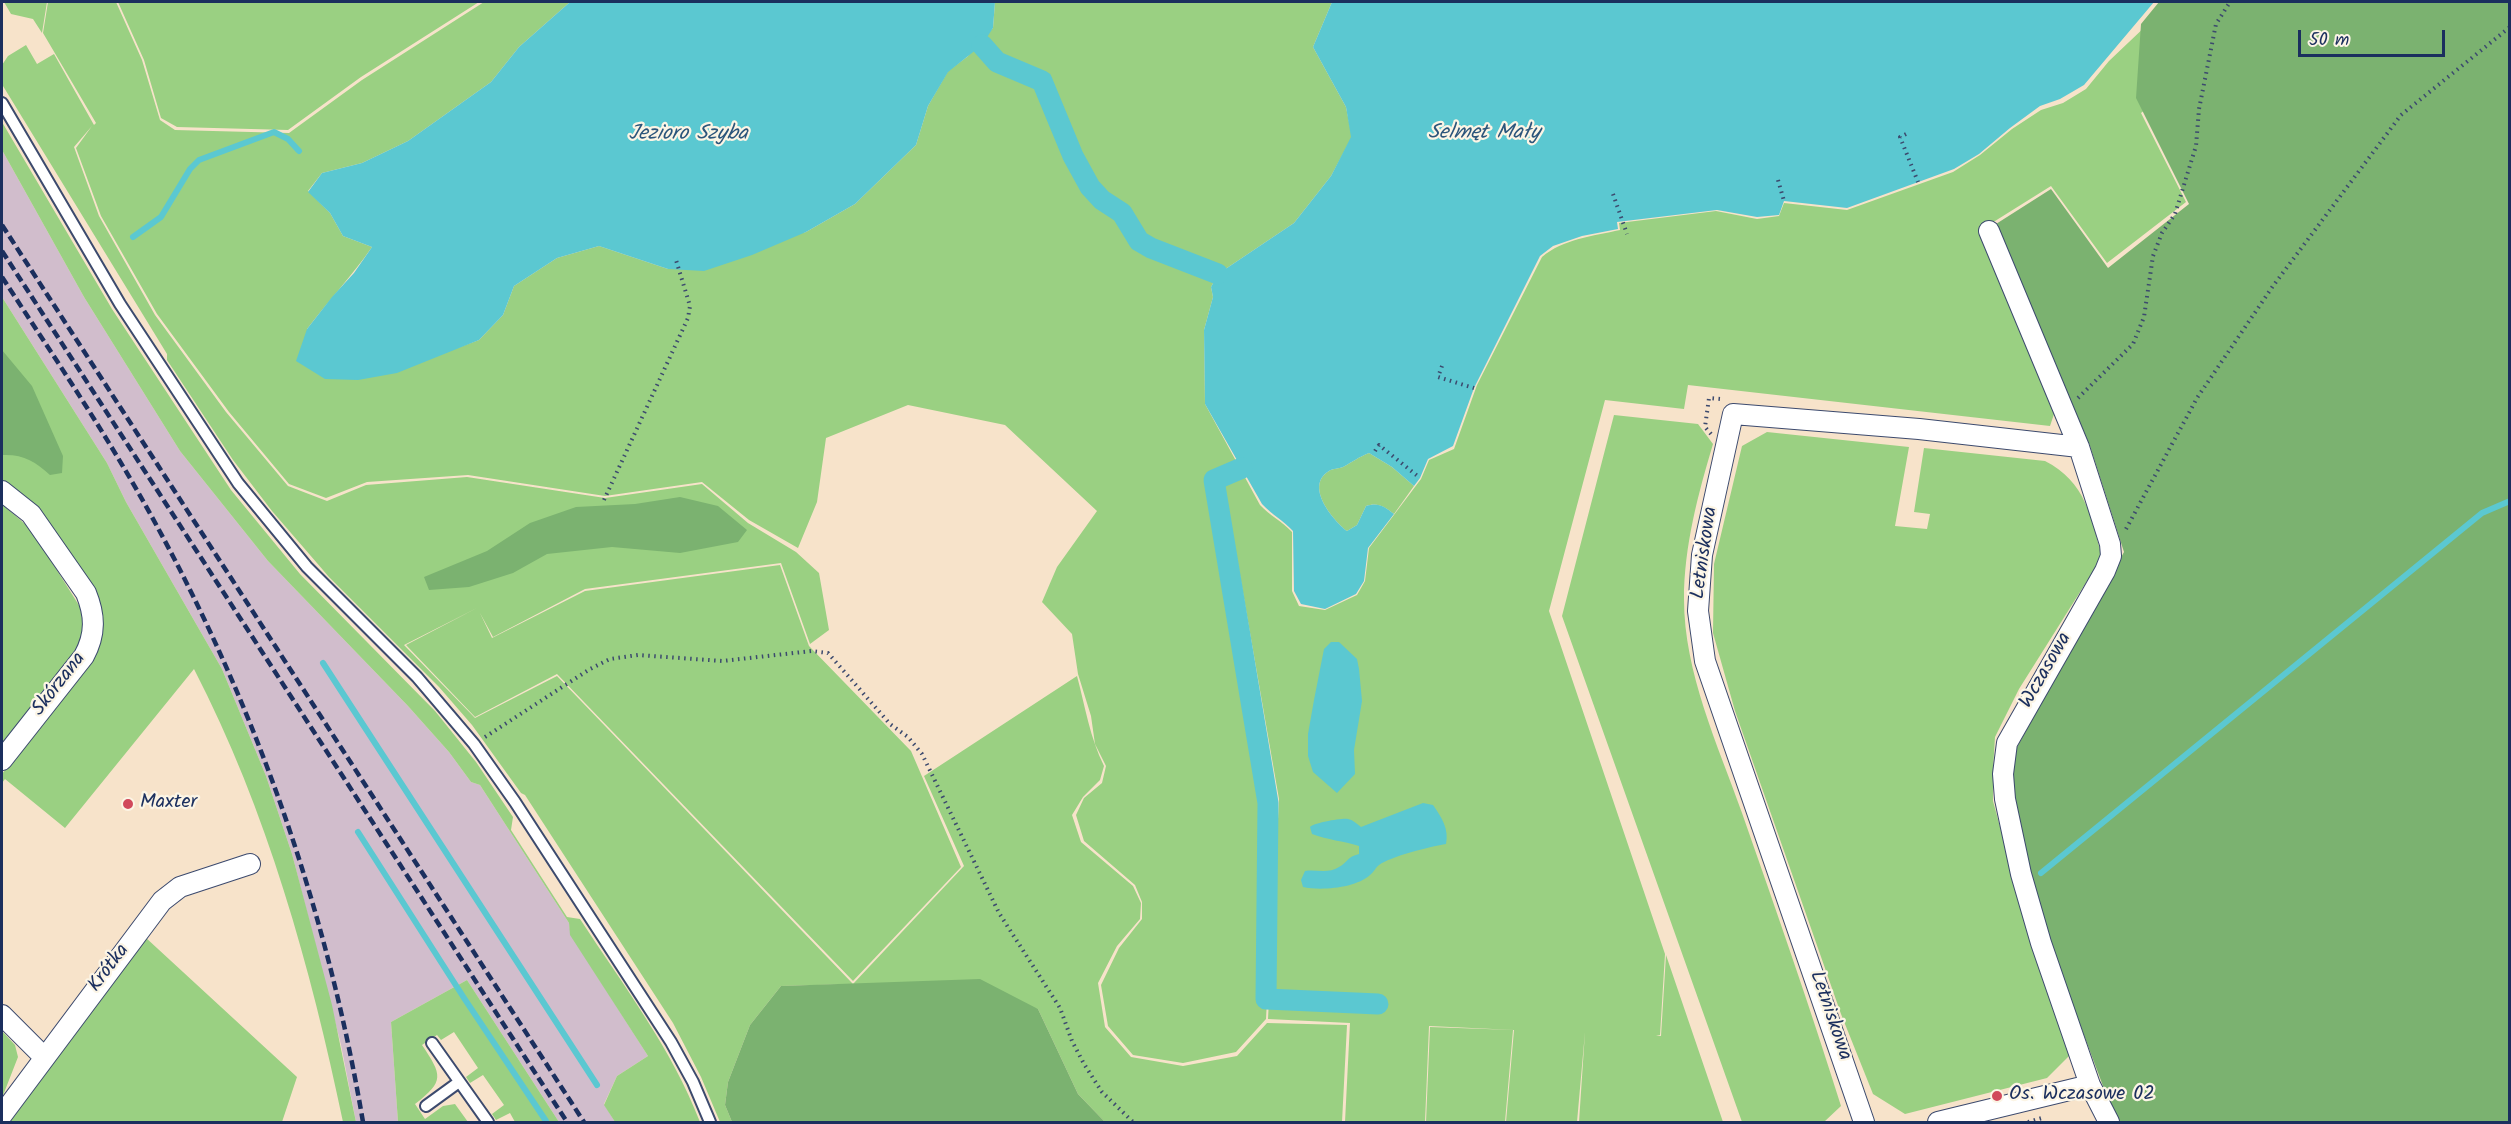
<!DOCTYPE html>
<meta charset="utf-8">
<style>
body{margin:0}
#map{position:relative;width:2511px;height:1124px;overflow:hidden;background:#f7e3ca;font-family:Kalam,sans-serif}
canvas{display:block}
.frame{position:absolute;inset:0;border:3px solid #1b2f5e;pointer-events:none}
.scale{position:absolute;left:2298px;top:30px;width:147px;height:27px;box-sizing:border-box;border:3px solid #1b2f5e;border-top:0;padding-left:8px;font-size:18px;line-height:21px;white-space:nowrap;color:#1b2f5e;-webkit-text-stroke:4px #fcf5e5;paint-order:stroke}
</style>
<div id="map">
<canvas width="2511" height="1124"></canvas>
<div class="frame"></div>
<div class="scale">50 m</div>
</div>
<script>
const g = document.querySelector('canvas').getContext('2d');
g.lineJoin = 'round';
function fill(path, color) { g.fillStyle = color; g.fill(path, 'evenodd'); }
function trace(path, color, width, dash) { g.strokeStyle = color; g.lineWidth = width; g.lineCap = dash ? 'butt' : 'round'; g.setLineDash(dash || []); g.stroke(path); }
function drawText(font, color, halo, rows, align = 'center') {
  g.font = font + ' Kalam,sans-serif'; g.lineWidth = 4.5; g.setLineDash([]); g.textBaseline = 'middle'; g.strokeStyle = halo; g.fillStyle = color; for (const [text, x, y, turn = 0] of rows) {
    g.save(); g.translate(x, y); g.rotate((+turn || 0) * Math.PI / 180); g.textAlign = isNaN(turn) ? turn : align; if (halo) g.strokeText(text, 0, 0); g.fillText(text, 0, 0); g.restore();
  }
}
fill(new Path2D(`
 M2,150L84,297L180,451L268,561L408,706L449,752L471,782L480,785L569,923L571,935L648,1056L617,1076L604,1104L615,1122H559L467,980L391,1022L398,1122H356L341,1045L292,854L266,776L222,669L126,502L107,463L2,297Z`), '#d1bdcc');
fill(new Path2D(`
 M4,2H47L42,33L33,19L11,14Z
 M48,2H116L142,60L160,120L175,130L289,133L362,80L484,2H570L519,47L491,82L408,141L362,163L322,173L308,191L330,213L343,236L372,247C352,276 328,301 307,329L441,354L479,340L503,315L514,286L557,258L599,246L668,269L806,232L855,204L916,145L928,106L948,71L967,57L993,28L995,2H1332L1313,47L1346,107L1352,137L1331,176L1294,223L1218,274L1211,287L1213,297L1204,330L1205,404L1260,505C1270,516 1282,521 1292,532V591L1299,606L1325,610L1357,595L1365,581L1369,548L1421,479L1429,460L1454,449L1477,385L1542,257C1563,239 1593,236 1620,230L1619,223L1716,211L1757,219L1779,216L1784,203L1847,210L1953,172L1980,155L2012,129L2041,110L2063,103L2086,89L2109,61L2149,23L2183,80L2141,113L2186,202L2107,263L2051,186L1979,231L2055,411L2050,426L1688,385L1684,409L1605,400L1549,611L1665,954L1660,1035L1656,1036H1661L1666,955L1723,1122H1579L1585,1032L1577,1122H1506L1514,1030L1429,1026L1425,1122H1345L1350,1023L1268,1019L1279,799L1231,524L1277,800L1266,1019L1236,1052L1183,1063L1133,1055L1108,1026L1101,985L1119,948L1142,919V902L1135,885L1084,841L1076,815L1084,798L1102,783L1106,766L1095,744L1091,716L1078,674L1072,634L1042,602L1057,567L1097,511L1005,425L908,405L826,438L817,502L798,548L749,520L702,482L605,496L468,475L367,482L326,498L289,484L229,412L157,314L101,216L76,148L92,126L74,147L99,216L155,315L226,412L288,486L327,501L366,485L467,477L605,498L702,484L748,523L796,552L819,573L829,630L810,644L781,563L585,589L493,637L480,613L492,638L585,591L780,565L809,646L911,751L961,867L853,981L557,674L475,717L406,645L477,608L404,645L475,718L557,676L853,984L964,866L924,776L1077,676C1085,706 1090,738 1104,766L1100,780L1083,797L1072,815L1081,842L1133,886L1141,903L1140,919L1117,946L1098,983L1105,1027L1131,1057L1183,1066L1237,1056L1267,1023L1347,1025L1342,1122H1105L1078,1094L1038,1009L853,984L781,986L750,1025L728,1082L725,1105L732,1122H720L701,1077L673,1023L525,795L521,793L472,725L439,687L329,577L272,511L233,460L167,360V354L3,86L2,65L8,56L26,45L37,64L54,54L94,125L96,123L43,33Z
 M118,2H479L361,77L288,130L177,127L161,118L144,60Z
 M2,122L112,309L231,490L300,574L435,711L476,762L513,817L511,830L567,917L580,919C623,985 672,1049 700,1122H615L604,1105L617,1076L648,1056L570,935L569,923L480,785L471,782L449,752L408,706L268,561L180,451L84,297L2,150Z
 M2,297L107,463L126,502L222,669L266,776L292,854L332,1005L356,1122H343C311,968 267,810 194,669L65,828L5,779L2,783V774L96,653C103,640 105,623 101,608C97,593 87,580 78,567C57,534 37,501 2,481Z
 M1614,415L1698,424L1713,444C1698,494 1684,547 1684,599C1684,673 1718,745 1742,813C1776,910 1810,1007 1841,1106L1824,1122H1742L1562,616Z
 M1767,432L1909,447L1895,526L1927,529L1930,514L1914,512L1924,448L2045,461C2086,482 2091,517 2102,557L2019,689L1995,737L1993,770V801L2015,882L2071,1054L2047,1078L1905,1114L1873,1094L1841,1014L1735,711L1713,633L1714,564L1742,446Z
 M1369,453L1392,467L1414,486L1394,514C1384,506 1377,502 1366,506L1357,525L1347,531C1333,520 1304,486 1329,471C1333,468 1339,469 1343,467C1352,462 1359,457 1369,453Z
 M2,504L25,524L40,543L80,607L84,630L76,651L2,745Z
 M145,937L297,1077L282,1122H8Z
 M467,980L559,1122H515L510,1113L496,1120L492,1114L504,1105L483,1075L470,1083L466,1077L478,1068L454,1032L441,1040L437,1035L422,1045C442,1075 445,1081 415,1104L425,1119L443,1106L455,1104L468,1122H398L391,1022Z
 M1430,1027L1513,1030L1505,1122H1426Z
 M2,1031L15,1045L18,1057L2,1098Z`), '#9ad082');
fill(new Path2D(`
 M2159,2H2509V1122H2120L2106,1094L2048,939L2024,849L2012,788L2015,751L2124,552L2090,446L1996,224L2051,189L2108,268L2189,204L2136,98L2141,24Z
 M2,350L32,386L63,456L62,473L50,475C35,461 23,454 2,455Z
 M680,497L718,506L747,530L738,542L680,553L612,547L547,554L513,573L469,587L429,590L424,577L487,551L530,523L576,507L635,504Z
 M980,979L1038,1009L1078,1094L1105,1122H732L725,1105L728,1082L750,1025L781,986Z`), '#7bb270');
fill(new Path2D(`
 M570,2H995L993,28L982,45L948,72L928,106L916,145L855,204L806,232L752,255L704,271L668,269L599,246L557,258L514,286L503,315L479,340L397,373L358,380L325,379L296,361L307,329L332,297L354,273L372,247L343,236L330,213L308,192L322,173L362,163L408,141L491,82L519,47Z
 M1332,2H2154L2084,85L2060,99L2040,106L2010,128L1979,154L1954,169L1847,208L1784,201L1779,215L1757,217L1717,210L1617,222L1618,229L1582,236L1553,246L1540,256L1474,388L1453,446L1428,459L1420,478L1414,486L1392,467L1369,453C1359,457 1352,462 1343,467C1339,469 1333,468 1329,471C1304,486 1333,520 1347,531L1357,525L1366,506C1378,502 1384,506 1394,514L1368,548L1364,581L1356,594L1325,609L1301,604L1294,591L1293,531C1283,520 1272,515 1262,504L1205,404L1204,330L1213,297L1211,287L1218,274L1294,223L1331,176L1351,137L1346,107L1313,47Z
 M1331,642H1339L1357,659L1359,669L1362,701L1354,750L1355,774L1337,793L1313,772L1308,756V734L1314,700L1324,649Z
 M1423,803L1433,805C1442,818 1449,829 1446,844C1432,846 1389,857 1379,865C1376,867 1374,872 1370,875C1356,888 1321,891 1303,887L1301,880L1305,871C1316,869 1328,874 1339,867C1348,862 1347,857 1359,854V846C1343,841 1328,840 1312,834L1310,827C1314,823 1341,818 1348,819C1353,820 1356,823 1361,827Z`), '#5bc8d1');
trace(new Path2D(`
 M133,237L161,217L190,169L199,160L274,132L288,139L299,151
 M323,663L597,1085
 M358,832L464,998L546,1121
 M2041,873L2482,513L2510,501`), '#5bc8d1', 6);
trace(new Path2D(`
 M982,45L997,62L1042,81L1073,156L1090,187L1102,200L1122,213L1139,241L1151,248L1218,274
 M1242,468L1214,480L1268,803L1266,999L1378,1004`), '#5bc8d1', 21);
const service = new Path2D(`
 M2,103L120,304L238,483L307,567L417,677L474,744L515,802L671,1042L693,1082L710,1122
 M432,1043L488,1122
 M426,1106L459,1082`);
const minor = new Path2D(`
 M1989,231L2079,447L2110,544L2111,556L2105,571L2007,743L2003,774L2005,799L2021,874L2041,943L2090,1085L2109,1122
 M2,491L31,514L86,593C95,615 96,634 84,656L2,760
 M2,1015L44,1057
 M2,1115L162,901L180,887L250,864
 M1864,1122L1705,661L1698,611L1702,555L1733,414L1919,429L2079,447
 M1938,1122L2090,1085`);
trace(service, '#3c4a6e', 14);
trace(minor, '#3c4a6e', 22);
trace(new Path2D(`
 M1906,134L1900,137L1918,182
 M1778,180L1784,201
 M1613,194L1627,234
 M1442,366L1438,377L1474,388
 M2078,398L2133,344L2144,317L2153,256L2162,233L2175,214L2196,146L2199,109L2216,24L2230,2
 M1711,434L1705,427L1709,398L1720,399
 M1375,451L1379,445L1420,478
 M604,500L688,318L690,306L676,260
 M2126,529L2197,398L2273,286L2401,115L2510,27
 M485,737L590,669L610,659L638,655L722,661L812,651L828,653L890,724L908,737L922,754L999,913L1060,1008L1072,1041L1084,1064L1102,1092L1133,1122
 M2028,1122L2042,1118`), '#3c4a6e', 4, [1.5, 4.5]);
trace(service, '#fff', 10);
trace(minor, '#fff', 20);
trace(new Path2D(`
 M2,225L584,1122
 M2,251L567,1122
 M2,277C56,360 112,442 159,530C259,715 328,915 363,1122`), '#1b2f5e', 4.5, [9, 4.5]);
for (const [x, y, r, color] of [
 [128,804,6,"#d1495b"],
 [1997,1096,6,"#d1495b"]
]) { const dot = new Path2D(); dot.arc(x, y, r, 0, 2 * Math.PI); g.fillStyle = color; g.fill(dot); trace(dot, '#fcf5e5', 2); }
drawText('20px', '#1b2f5e', '#fcf5e5', [
 ["Letniskowa",1706,553,-82],
 ["Wczasowa",2047,671,-60],
 ["Skórzana",60,685,-52],
 ["Krótka",110,969,-53],
 ["Letniskowa",1829,1016,71]
]);
drawText('20px', '#1b2f5e', '#fcf5e5', [
 ["Maxter",140,804],
 ["Os. Wczasowe 02",2009,1096]
], 'left');
drawText('italic 21px', '#2b557b', '#fcf5e5', [
 ["Selmęt Mały",1484,134],
 ["Jezioro Szyba",688,135]
]);
</script>
